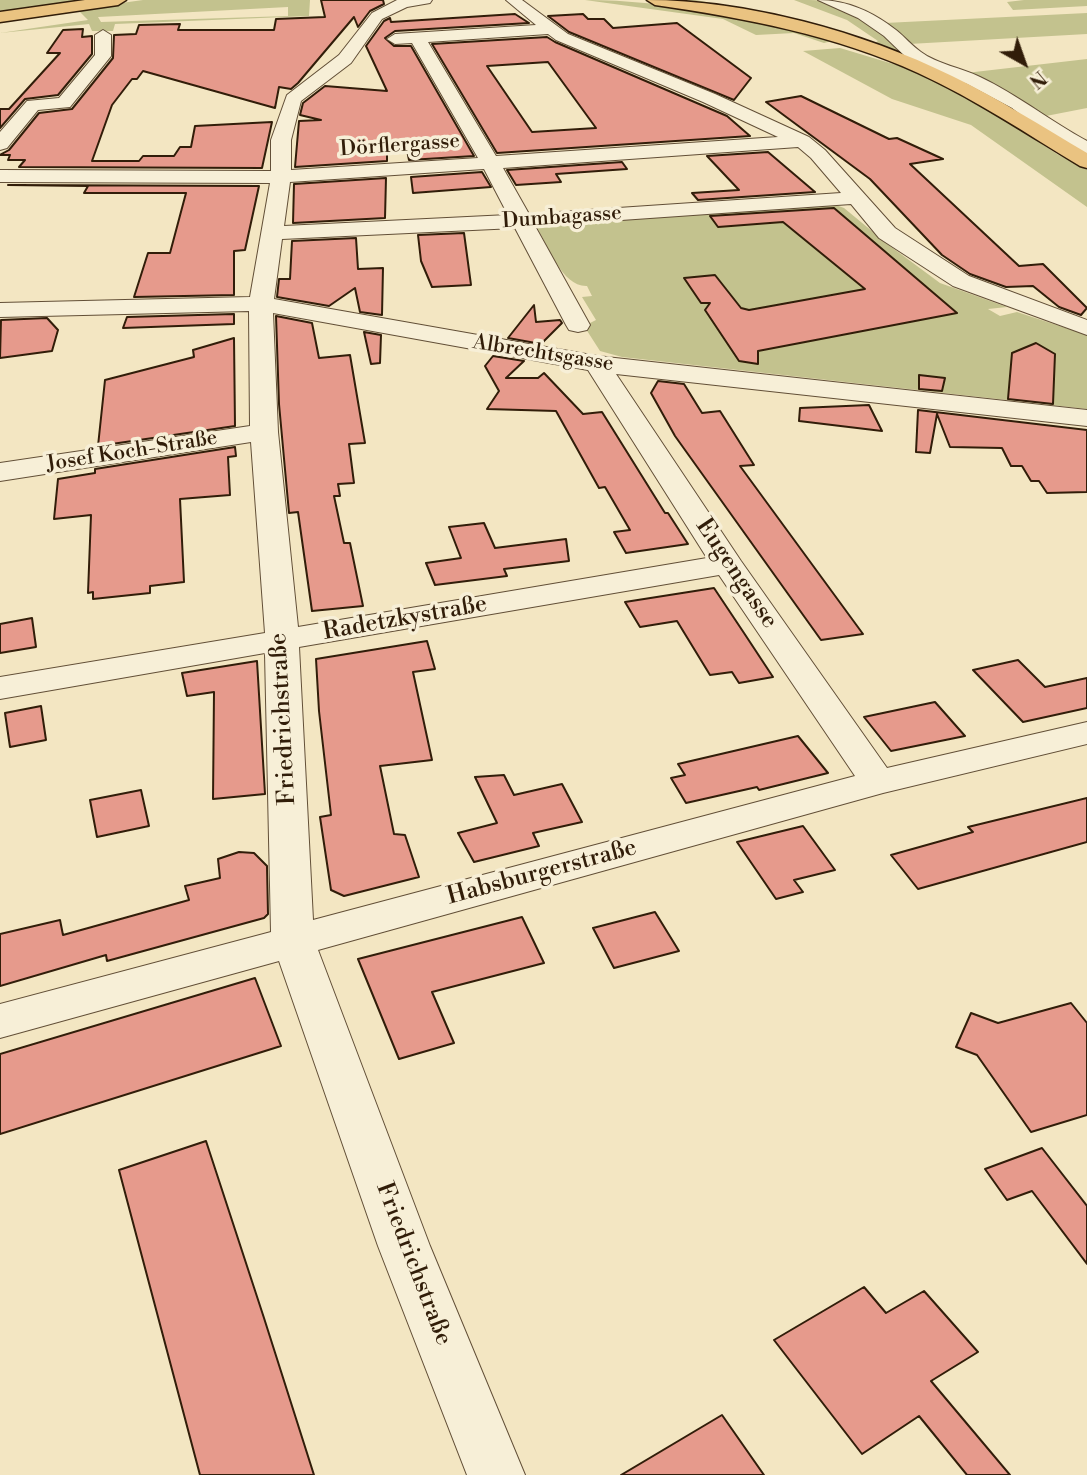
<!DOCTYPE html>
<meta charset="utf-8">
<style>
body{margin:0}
#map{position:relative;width:1087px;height:1475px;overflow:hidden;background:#f3e6c2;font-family:"Libre Bodoni",serif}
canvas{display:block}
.north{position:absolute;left:989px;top:28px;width:70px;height:70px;-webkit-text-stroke:5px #f7efd7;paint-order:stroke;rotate:140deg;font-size:19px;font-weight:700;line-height:28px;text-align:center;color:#311d09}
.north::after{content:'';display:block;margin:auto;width:24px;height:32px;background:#311d09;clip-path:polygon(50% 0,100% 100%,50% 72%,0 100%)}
</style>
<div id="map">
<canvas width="1087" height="1475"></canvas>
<div class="north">N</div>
</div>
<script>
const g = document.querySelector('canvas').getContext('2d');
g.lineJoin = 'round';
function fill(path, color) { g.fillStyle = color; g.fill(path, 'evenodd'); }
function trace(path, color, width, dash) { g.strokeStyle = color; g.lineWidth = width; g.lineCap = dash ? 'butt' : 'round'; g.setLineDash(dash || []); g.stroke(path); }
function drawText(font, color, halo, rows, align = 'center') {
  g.font = font + ' "Libre Bodoni",serif'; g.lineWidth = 7; g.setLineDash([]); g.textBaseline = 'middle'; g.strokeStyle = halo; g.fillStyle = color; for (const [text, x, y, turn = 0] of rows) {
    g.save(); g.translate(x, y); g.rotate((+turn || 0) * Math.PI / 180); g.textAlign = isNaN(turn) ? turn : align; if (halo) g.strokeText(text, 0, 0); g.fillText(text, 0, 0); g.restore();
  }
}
fill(new Path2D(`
 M0,0H101L0,15Z
 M143,0H310L309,16L115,24L113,31H92L89,24L0,33L88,20L79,11L0,23V20ZM288,7V16L101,22L98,17Z
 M585,0C669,0 751,19 832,41L824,43L794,33L756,35L723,19Z
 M681,0H696C756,12 817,22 874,44L878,41L847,20L794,0C839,0 847,0 885,23L1087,13V34L909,44L918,53L966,73L1087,59V108L1046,116L966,73L727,8Z
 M1024,0H1087V6L1013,10L1007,2Z
 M840,48L923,73L990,109L1057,154L1087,170V207L971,125L892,99L803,51Z
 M836,205L844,208L890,246L940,283L1007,307L988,309L1000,316L1017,312L1087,335V409L622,357L600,351L584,326L596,320L582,297L592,296L587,286C562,287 548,245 536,226Z`), '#c3c28e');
const building = new Path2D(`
 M321,0H383L384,4L370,11L358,27L354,17L298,83L291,89L279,87L275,108L143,71L137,79H132L112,105L92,161H139L143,156H174L180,147H191L195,126L272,122L262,168L19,167L25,160H8L10,155H0L9,150L39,113L72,109L113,58L114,35L136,34L139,25L180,24L178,30H274L276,19L325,17Z
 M515,14L529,23L395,31L385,38L394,46H411L474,156L409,160L407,150L387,151V161L295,167L299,121L321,120L300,115L303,103L325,86L387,91L366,46L384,21L390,18L391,22Z
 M583,14L588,19H604L613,28L677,23L751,78L734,100L569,32L548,16Z
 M83,29L82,37L92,36V54L58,95L25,99L0,128V109H9L60,53H47L63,30Z
 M547,37L555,42L727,116L750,136L497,153L432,44ZM548,62L596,128L532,132L487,66Z
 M801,96L889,139L897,138L943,159L910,164L1019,266L1043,264L1087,308L1081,315L1059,307L1033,286L1006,287L970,274L942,255L870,179L766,102Z
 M768,152L815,192L698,200L692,193L739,190L707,156Z
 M622,162L627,169L556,174L561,182L516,185L507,170Z
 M482,172L491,187L413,193L411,177Z
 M386,178L385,218L293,223L294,184Z
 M8,185L259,186L245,250L234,251V295L134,297L148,253H170L186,193H84L88,186Z
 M834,208L957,313L758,351V364L739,361L705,310L710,303H701L684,278L715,275L741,308L749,310L865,289L783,222L718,227L710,216Z
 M464,233L471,285L432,287L421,261L418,235Z
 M356,238L358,269L383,268L382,315L360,312L355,288L329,306L277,297L279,279H290L292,241Z
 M534,305L536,322L560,320L562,323L541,344L508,338Z
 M234,314V324L123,328L127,317Z
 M276,316L312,323L319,358L350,355L365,443L349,444L354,483L338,484L340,496H334L344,543H350L363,606L312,611L298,512L289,513L279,404Z
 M47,318L58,330L52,351L0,358L1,320Z
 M364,332L381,335L380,363L371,364Z
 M234,338L235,426L98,446L105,380L194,357L193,350Z
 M1036,343L1055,354L1053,404L1008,399L1012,353Z
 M493,356L524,361L506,378H538L544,373L583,414L602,412L665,513H668L688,544L626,553L614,532L630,530L605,487L599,488L556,411L487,409L499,391L485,366Z
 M919,375L945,378L942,391L919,389Z
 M658,381L684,384L702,413L720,411L754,465L740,466L863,634L821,640L675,436L651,393Z
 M869,405L882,431L799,421L800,408Z
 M918,410L1087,430V492L1047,493L1039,481H1031L1022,466H1011L1002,448L950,447L937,414L930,453L916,452Z
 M235,447L236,456L228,457L230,495L180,499L184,582L150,586V593L93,599V592L88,593L91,515L54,519L58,479L95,473V469Z
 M484,523L495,548L566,539L569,561L504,569L507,576L435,585L426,563L461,558L449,527Z
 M714,588L744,633L773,677L739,683L732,672L710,675L677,621L640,627L625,602Z
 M32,618L36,647L0,653V624Z
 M427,641L435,669L413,672L432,760L380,766L394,834L405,835L419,877L344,896L331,890L320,817L331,815L319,711L316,659Z
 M1018,660L1045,687L1087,678V708L1023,722L973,670Z
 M257,661L265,794L213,799L214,692L187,696L182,673Z
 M935,702L965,736L891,751L864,717Z
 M41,706L46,740L10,747L5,713Z
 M798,736L828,773L759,790L757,787L686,803L671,778L685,775L678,764Z
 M504,775L514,795L562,784L582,822L533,833L539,846L474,862L458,833L497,823L475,777Z
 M141,790L149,826L97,837L90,800Z
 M1087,798V842L918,889L891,855L973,832L968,827Z
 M803,826L835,870L794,880L803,892L776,899L737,842Z
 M239,852L254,853L267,866L268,914L264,918L107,961L106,955L0,986V934L60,920L63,935L189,900L185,886L220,878L218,859Z
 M655,912L679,951L614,968L593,928Z
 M522,917L544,963L432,992L454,1043L399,1059L358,959Z
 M255,978L281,1046L0,1134V1054Z
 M1071,1003L1087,1023V1115L1031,1132L977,1055L956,1047L971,1013L998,1023Z
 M206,1141L264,1318L314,1475H200L119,1170Z
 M1042,1148L1087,1206V1264L1032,1191L1007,1200L985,1169Z
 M864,1287L886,1313L924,1291L978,1352L931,1381L1010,1475H967L919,1416L862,1454L774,1340Z
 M722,1415L764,1475H621Z`);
fill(building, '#e69a8c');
trace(building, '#311d09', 2);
const minor = new Path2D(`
 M397,0H432L430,3L407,7L382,19L351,63L301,101L291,140V170L478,158L412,43L395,44L387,39L395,34L536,25L506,0H522L568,34L715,94L809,137L825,150L895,228L969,276L1087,320V335L953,286L879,238L851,204L535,226L590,325L587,330L578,332L569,330L566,325L515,228L282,239L274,299L597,356L1087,410V426L616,374L741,561L887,768L1087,722V744L883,793L318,950L430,1246L525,1475H467L378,1246L279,961L0,1038V1004L271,932L265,653L0,699V677L265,633L251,442L0,481V463L250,426L249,311L0,317V303L250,297L270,183L0,182V170L271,171V140L287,95L339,55L372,13ZM548,34L556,40L703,102L778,137L496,156L428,42ZM798,147L811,158L841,193L529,214L503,168ZM484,169L508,215L284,226L290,182ZM273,313L588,370L707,558L298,627L278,432ZM719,575L855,776L313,920L299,647Z
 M818,0C847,0 873,12 896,30C905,37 912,46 921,52C937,64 962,68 980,77C1018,95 1050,121 1087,141V155L1047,135L1012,108L967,84L910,61L884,36L858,18Z
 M103,30L111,35V56L70,107L38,110L7,148L0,150V132L27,101L59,98L95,55V35Z`);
const major = new Path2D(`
 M85,0H126L118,5L0,22V12Z
 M647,0C747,0 863,32 952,76C999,99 1043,127 1087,153V168L1080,166C1027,134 975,99 918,73C835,35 745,18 655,5Z`);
trace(minor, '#624f37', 2);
trace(major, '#311d09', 3);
fill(minor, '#f7efd7');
fill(major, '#eac381');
drawText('21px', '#311d09', '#f7efd7', [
 ["Dörflergasse",400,146,-4],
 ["Dumbagasse",562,218,-4],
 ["Albrechtsgasse",543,354,9],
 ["Josef Koch-Straße",132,452,-9]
]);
drawText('24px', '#311d09', '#f7efd7', [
 ["Eugengasse",736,574,56],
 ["Radetzkystraße",405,619,-10],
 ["Friedrichstraße",284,719,-93],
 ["Habsburgerstraße",542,873,-15],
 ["Friedrichstraße",413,1264,69]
]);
</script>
